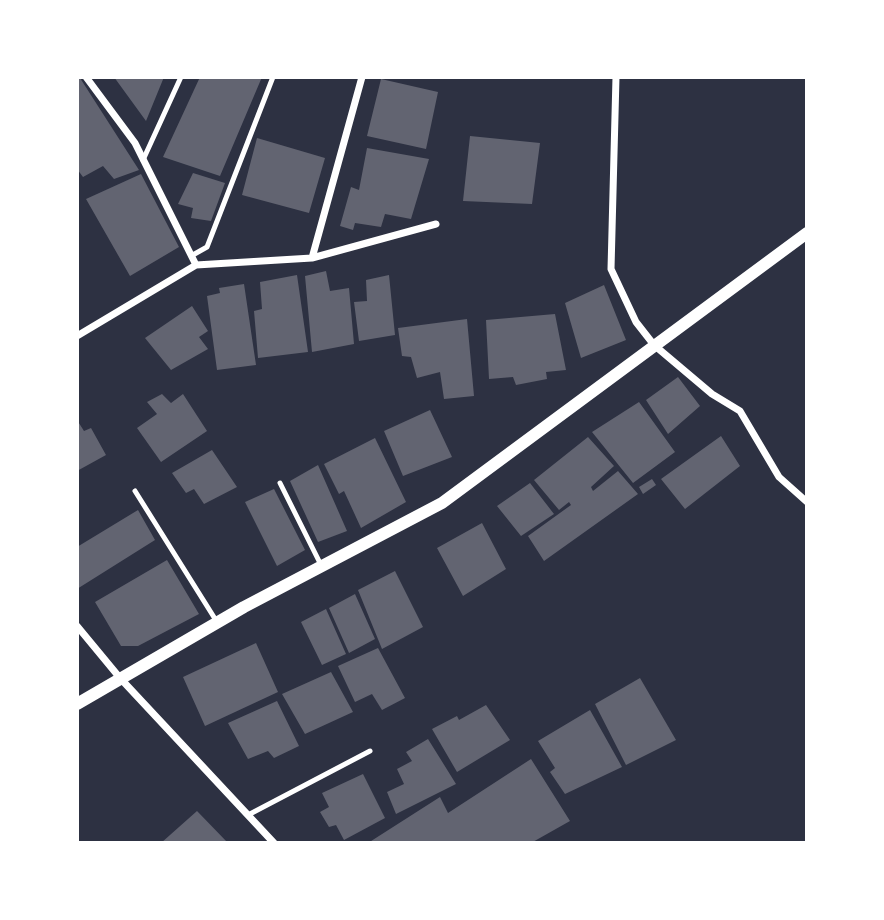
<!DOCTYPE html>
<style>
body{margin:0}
#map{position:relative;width:884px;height:920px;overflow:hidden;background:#2d3142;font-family:Quicksand,sans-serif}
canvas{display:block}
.frame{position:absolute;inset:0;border:79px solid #fff;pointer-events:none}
</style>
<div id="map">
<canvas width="884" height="920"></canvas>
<div class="frame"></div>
</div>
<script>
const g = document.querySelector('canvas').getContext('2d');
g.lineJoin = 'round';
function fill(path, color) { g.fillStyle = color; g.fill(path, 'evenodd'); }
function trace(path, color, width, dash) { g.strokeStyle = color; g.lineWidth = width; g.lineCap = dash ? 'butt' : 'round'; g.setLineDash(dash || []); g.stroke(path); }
fill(new Path2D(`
 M114,77H164L146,121Z
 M200,77H262L220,176L163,157Z
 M80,78L139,170L114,179L103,166L83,177L77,169V80Z
 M381,79L438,92L426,149L367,136Z
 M470,136L540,143L532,204L463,201Z
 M257,138L325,158L309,213L242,195Z
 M367,148L429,159L411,219L385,214L381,227L355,223L353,230L340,226L351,187L359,190Z
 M193,173L225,183L211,221L191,218L193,208L178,204Z
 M141,174L179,247L130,276L86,199Z
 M326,271L330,291L349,288L354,344L312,352L305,276Z
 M297,275L308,352L258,358L254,311L262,309L260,282Z
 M389,275L395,335L359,341L354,302L367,301L366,280Z
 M244,284L256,365L217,370L207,296L220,293L219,288Z
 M604,285L626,340L581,358L565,303Z
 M192,306L208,331L199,337L208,349L171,370L145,338Z
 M555,314L566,370L546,372L547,379L516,385L513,377L489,379L486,320Z
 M467,319L474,396L444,399L440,372L417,378L411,357L402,356L398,328Z
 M678,377L700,406L668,434L646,400Z
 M162,394L171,403L183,394L207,431L161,462L137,428L157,414L147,402Z
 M639,402L675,452L633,483L592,432Z
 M430,410L452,457L403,476L384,431Z
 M77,420L84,431L91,428L106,455L77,471Z
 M721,436L740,466L685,509L661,479Z
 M588,437L614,466L591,487L593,491L618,471L638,494L544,561L528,536L571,505L569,502L559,510L534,480Z
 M375,438L406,502L361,528L344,491L339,494L324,464Z
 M212,450L237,487L204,504L194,489L186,493L172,473Z
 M318,465L347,531L318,542L290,481Z
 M652,479L656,485L643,494L639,487Z
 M530,483L554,514L521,536L497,506Z
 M274,489L305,550L277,566L245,502Z
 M138,510L155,540L77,589V547Z
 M482,523L506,569L463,596L437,548Z
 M167,560L199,614L138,646H121L95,602Z
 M395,571L423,627L382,649L358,590Z
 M355,594L375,639L349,653L329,608Z
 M326,609L346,654L322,665L301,622Z
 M256,643L278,692L205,726L183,677Z
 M378,648L405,698L382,710L372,694L355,702L338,666Z
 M331,672L353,712L305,734L282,694Z
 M640,678L676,740L626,765L595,704Z
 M277,701L299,746L274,758L268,751L248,759L228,723Z
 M486,705L510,740L457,772L432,729L457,716L459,720Z
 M590,710L622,767L565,794L550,772L555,768L538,741Z
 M428,739L456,784L396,814L387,792L404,784L397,769L412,761L406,752Z
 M531,759L570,821L531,843H368L440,797L448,813Z
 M363,774L385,818L344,840L336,825L329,827L320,812L329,807L322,793Z
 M197,811L228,843H161Z`), '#626471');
trace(new Path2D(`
 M143,160L181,77
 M191,256L207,247L273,77
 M280,483L321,565
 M135,491L217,622
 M248,815L370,751`), '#fff', 5);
trace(new Path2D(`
 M86,77L135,143L196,265
 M616,77L611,269L636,322L654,345L712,394L740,411L779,477L807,502
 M312,258L362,77
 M77,336L196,265L312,258L436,224
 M77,626L120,678L274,843`), '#fff', 7);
trace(new Path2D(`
 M77,704L244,607L442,503L807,233`), '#fff', 12);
</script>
